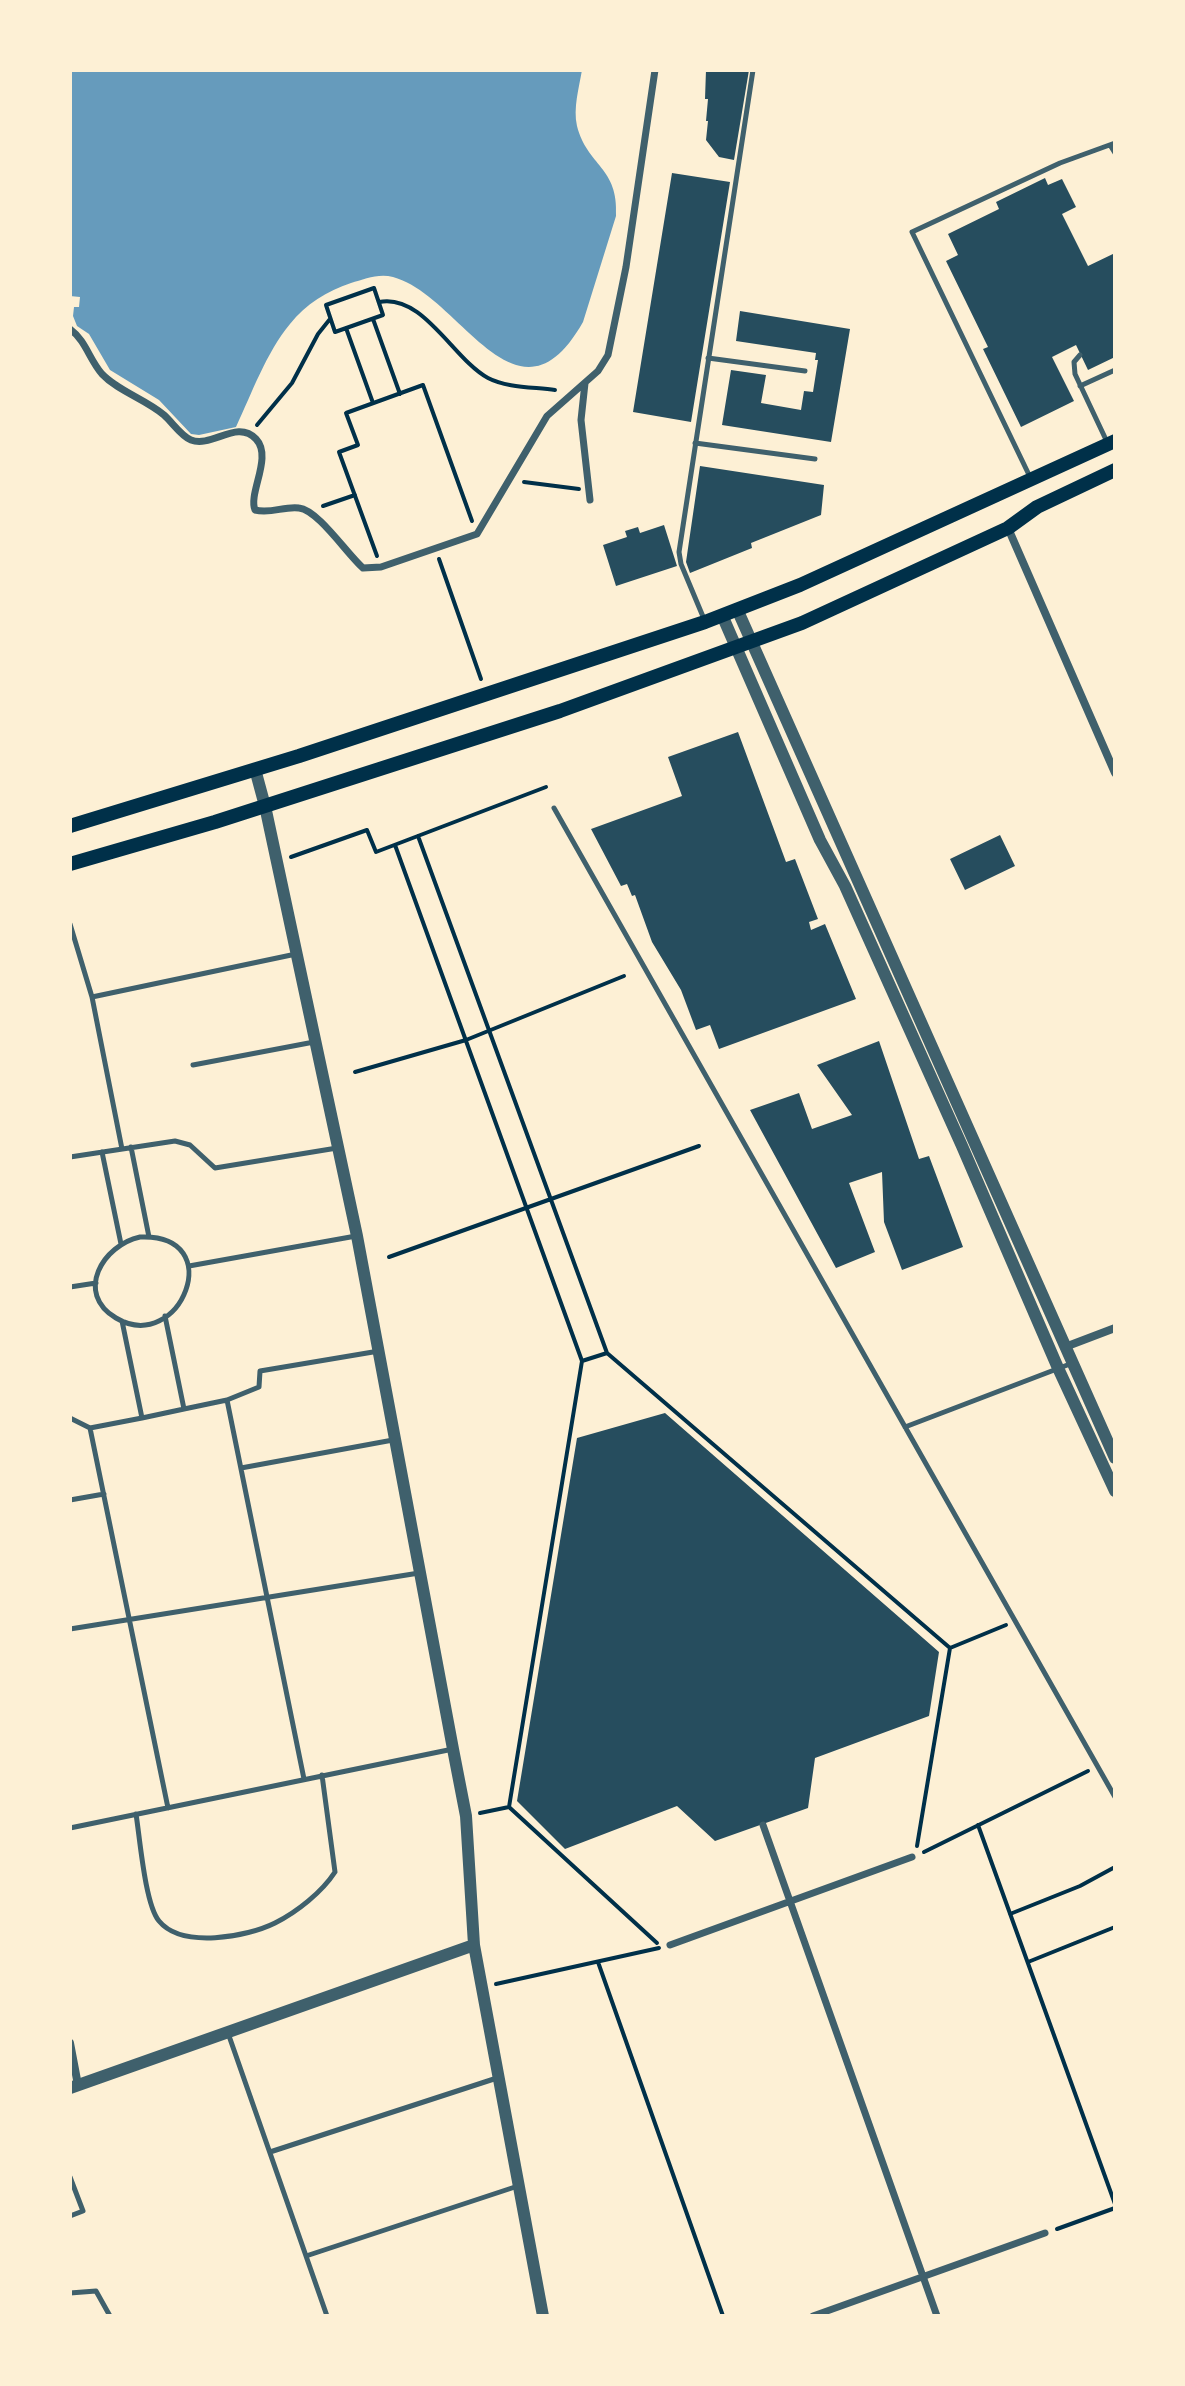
<!DOCTYPE html>
<style>
body{margin:0}
#map{position:relative;width:1185px;height:2386px;overflow:hidden;background:#fdf0d5;font-family:Ubuntu,sans-serif}
canvas{display:block}
.frame{position:absolute;inset:0;border:72px solid #fdf0d5;pointer-events:none}
</style>
<div id="map">
<canvas width="1185" height="2386"></canvas>
<div class="frame"></div>
</div>
<script>
const g = document.querySelector('canvas').getContext('2d');
g.lineJoin = 'round';
function fill(path, color) { g.fillStyle = color; g.fill(path, 'evenodd'); }
function trace(path, color, width, dash) { g.strokeStyle = color; g.lineWidth = width; g.lineCap = dash ? 'butt' : 'round'; g.setLineDash(dash || []); g.stroke(path); }
fill(new Path2D(`
 M70,70H582C579,88 573,108 577,126C587,166 619,167 616,216L583,322C517,438 461,295 393,277C379,273 364,279 351,283C327,291 306,304 290,324C266,353 252,393 236,427L199,435L191,434L159,400L110,370L89,334L77,326L73,316L74,307H79L80,297L70,296Z`), '#669bbc');
fill(new Path2D(`
 M706,70H749L734,160L719,157L706,140L708,121H706L708,99H705Z
 M672,173L730,182L691,422L633,412Z
 M1045,178L1048,185L1062,179L1076,207L1062,214L1088,266L1115,253V357L1088,370L1076,345L1052,357L1074,401L1021,427L983,349L988,347L946,261L958,255L948,234L999,209L996,202Z
 M740,311L850,329L831,442L722,425L731,370L766,375L761,403L801,410L804,391L813,392L818,360H815L816,353L736,341Z
 M700,466L824,485L821,515L751,543L752,548L690,573L686,562Z
 M664,525L677,566L616,586L603,545L627,537L625,531L638,527L640,533Z
 M738,732L786,862L795,859L818,919L809,922L811,930L825,924L856,999L719,1049L710,1025L696,1030L681,990L652,942L635,895L632,896L627,884L621,886L591,829L682,796L668,757Z
 M1000,835L1015,866L965,890L950,859Z
 M879,1041L919,1159L929,1156L963,1247L902,1270L884,1222L882,1172L849,1183L875,1252L836,1268L750,1110L799,1093L812,1129L852,1115L817,1065Z
 M665,1413L939,1652L929,1716L815,1758L808,1808L715,1841L677,1806L565,1849L517,1801L577,1438Z`), '#264d5e');
trace(new Path2D(`
 M374,288L383,315L335,332L326,305Z
 M379,302C423,293 453,359 488,378C507,388 534,387 555,390
 M373,319L400,394
 M346,328L373,403
 M257,425L292,383L318,334L330,319
 M524,482L579,489
 M323,506L355,495
 M377,556L339,452L358,445L346,413L423,385L472,521
 M439,559L481,679
 M395,845L582,1361L607,1353L418,836
 M291,857L367,830L376,852L546,787
 M355,1072L466,1040L624,976
 M389,1257L699,1146
 M607,1353L950,1648L1006,1625
 M509,1807L657,1943
 M480,1813L509,1807L582,1361
 M978,1825L1115,2204
 M917,1846L950,1648
 M924,1852L1088,1771
 M1010,1914L1080,1886L1115,1867
 M598,1962L723,2316
 M1028,1962L1115,1927
 M496,1984L659,1948
 M1057,2229L1115,2208`), '#003049', 4);
trace(new Path2D(`
 M1110,145L1115,153
 M1080,355L1074,362L1075,374L1108,444
 M708,358L805,371
 M1080,386L1115,370
 M695,443L815,459
 M1031,479L912,232L1060,163L1115,143
 M704,619L681,564L679,552L753,70
 M554,808L1115,1797
 M70,924L92,997L122,1149
 M92,997L296,954
 M193,1065L314,1042
 M131,1147L149,1237
 M102,1152L121,1244
 M70,1157L175,1141L190,1145L215,1168L337,1148
 M140,1237C230,1233 180,1356 116,1318C74,1293 103,1245 140,1237Z
 M189,1266L356,1236
 M70,1287L96,1283
 M165,1316L184,1409L227,1400L304,1779
 M122,1321L142,1418L90,1428L168,1808
 M227,1400L259,1387L260,1371L379,1351
 M70,1418L90,1428
 M142,1418L184,1409
 M905,1427L1070,1364
 M241,1468L393,1440
 M70,1500L104,1494
 M70,1629L419,1573
 M136,1814C140,1839 145,1904 159,1921C182,1949 247,1937 275,1923C297,1912 322,1892 335,1872L322,1775
 M70,1828L453,1749
 M228,2033L327,2316
 M270,2152L497,2078
 M70,2177L83,2211L70,2216
 M306,2256L518,2186
 M70,2293L96,2291L110,2316`), '#3f606c', 5);
trace(new Path2D(`
 M70,329C86,341 89,359 102,374C118,391 145,399 164,415C172,422 181,436 191,440C212,448 237,419 256,439C273,457 248,493 255,510C271,514 284,506 299,508C318,510 347,554 363,568L381,567L477,534L547,416L598,371L608,355L626,267L655,70
 M585,383L581,420L590,500
 M763,1825L937,2316
 M670,1945L912,1857
 M813,2316L1045,2233`), '#3f606c', 7);
trace(new Path2D(`
 M1008,528L1115,773
 M1065,1347L1115,1328
 M70,2043L78,2085`), '#3f606c', 8);
trace(new Path2D(`
 M737,609L1115,1458
 M722,615L820,840L845,886L962,1146L1058,1368L1115,1491
 M255,769L265,806L357,1236L453,1749L466,1816L474,1945L543,2316
 M70,2088L474,1945`), '#3f606c', 12);
trace(new Path2D(`
 M70,826L299,756L705,622L800,585L1115,441
 M70,864L215,822L560,711L802,623L1008,528L1037,507L1115,470`), '#003049', 14);
</script>
